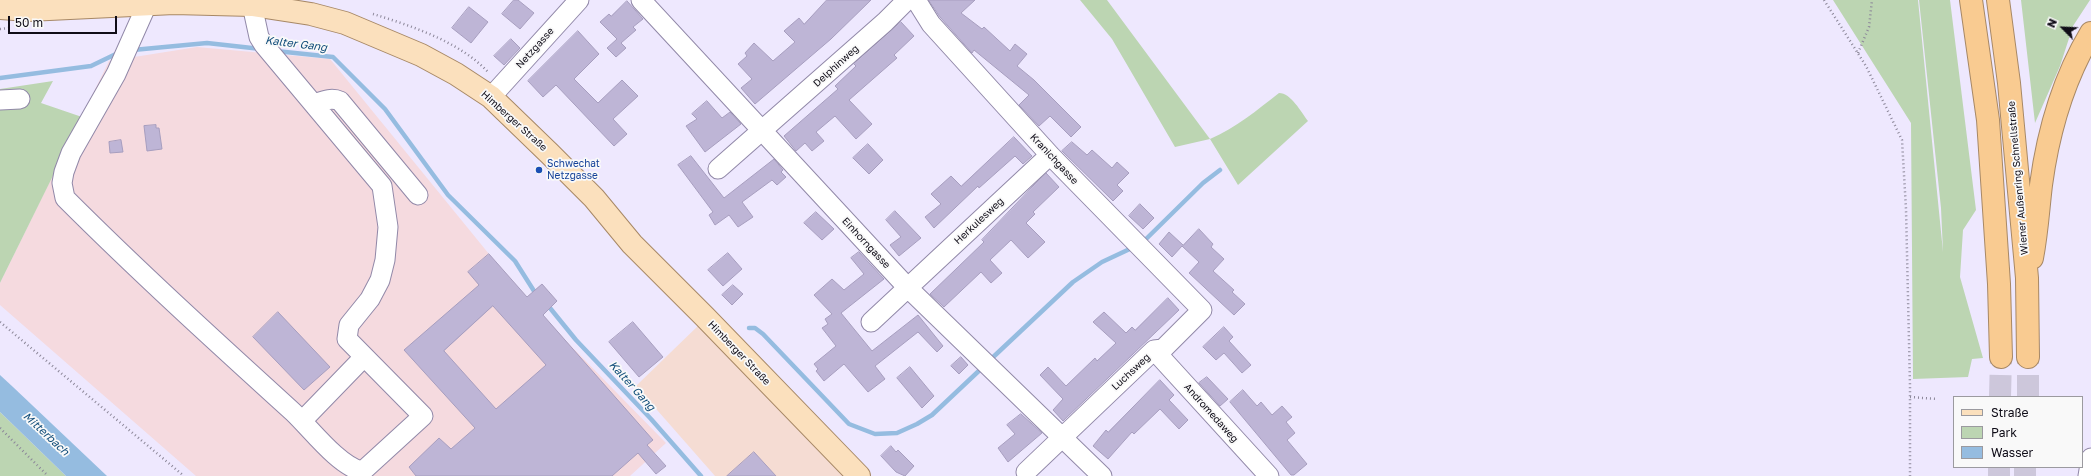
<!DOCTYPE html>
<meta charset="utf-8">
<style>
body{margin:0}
#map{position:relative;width:2091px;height:476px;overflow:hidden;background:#eee8fe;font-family:"Golos Text",sans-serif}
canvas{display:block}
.legend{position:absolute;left:1953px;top:396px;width:130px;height:72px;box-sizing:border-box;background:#f9f9f9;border:1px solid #9b9a9f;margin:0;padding:5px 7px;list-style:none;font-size:12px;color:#0f0c17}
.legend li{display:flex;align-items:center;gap:8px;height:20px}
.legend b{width:20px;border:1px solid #9b9a9f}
.north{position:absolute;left:2043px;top:8px;width:40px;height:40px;-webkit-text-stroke:3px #f9f9f9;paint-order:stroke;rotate:294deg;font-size:11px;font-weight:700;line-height:16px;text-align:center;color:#0f0c17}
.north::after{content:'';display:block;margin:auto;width:14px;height:18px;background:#0f0c17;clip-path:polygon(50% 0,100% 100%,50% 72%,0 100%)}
.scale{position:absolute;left:8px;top:16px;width:109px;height:18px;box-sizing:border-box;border:2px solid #0f0c17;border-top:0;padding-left:5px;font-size:12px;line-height:14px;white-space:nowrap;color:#0f0c17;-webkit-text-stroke:3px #f9f9f9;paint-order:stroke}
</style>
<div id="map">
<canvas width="2091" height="476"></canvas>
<ul class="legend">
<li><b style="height:5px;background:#fbe0bd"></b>Straße</li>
<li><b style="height:11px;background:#bcd5b2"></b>Park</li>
<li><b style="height:11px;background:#95bce0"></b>Wasser</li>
</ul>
<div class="north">N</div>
<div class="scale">50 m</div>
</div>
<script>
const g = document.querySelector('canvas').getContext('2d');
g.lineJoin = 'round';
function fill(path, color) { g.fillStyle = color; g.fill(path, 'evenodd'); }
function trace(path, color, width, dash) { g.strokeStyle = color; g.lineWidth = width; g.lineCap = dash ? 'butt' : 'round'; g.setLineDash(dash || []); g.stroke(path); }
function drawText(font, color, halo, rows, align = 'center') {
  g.font = font + ' "Golos Text",sans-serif'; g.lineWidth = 3.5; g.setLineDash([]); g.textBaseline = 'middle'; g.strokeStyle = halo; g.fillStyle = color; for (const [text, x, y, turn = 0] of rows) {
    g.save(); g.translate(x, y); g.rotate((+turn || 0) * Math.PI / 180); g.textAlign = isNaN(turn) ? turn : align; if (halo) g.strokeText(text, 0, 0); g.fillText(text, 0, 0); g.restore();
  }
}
fill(new Path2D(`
 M703,321L854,476H715L636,386Z`), '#f5dcd3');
fill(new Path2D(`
 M197,47L330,59L489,254L527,297L542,284L557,301L543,315L569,344L666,443L630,476H196L0,305V283L109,61Z`), '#f5dadf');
fill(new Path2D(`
 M1080,0H1107L1210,139C1236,128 1257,110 1279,93C1291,93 1301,112 1308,121L1238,185L1210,139L1175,147L1112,39Z
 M1833,0H1918L1943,252L1941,208L1919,0H1950L1976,210L1963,230L1960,277L1983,358L1972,359L1968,377L1913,379L1911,123Z
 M2021,0H2090L2073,26L2060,66L2035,123Z
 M53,81L41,103L82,117L0,283V89Z
 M0,412L66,476H0Z`), '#bcd5b2');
fill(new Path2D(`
 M0,375L13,387L107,476H66L0,412Z`), '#95bce0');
trace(new Path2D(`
 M133,50L207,43L261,49
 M276,51L333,57L385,109L448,195L515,261L534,291
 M0,78L91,66L118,53
 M1142,243L1203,183L1220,170
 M550,308L576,340L651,419L701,476
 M749,328H755L763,334L849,424L875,434L897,433L917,424L932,415L983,367
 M990,360L1073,282L1102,262L1134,247`), '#95bce0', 4.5);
const building = new Path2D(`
 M514,0H518L534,13L520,29L502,14Z
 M827,0H871L831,39L755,104L741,88L752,79L738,64L747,56L745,53L754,43L773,61L795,42L784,31L799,18L804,24Z
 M929,0H975L961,13L982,29L984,27L1010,51L1015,44L1027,54L1017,66L1034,80L1081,127L1071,137L1050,116L1039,126L1019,105L1029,95L974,50L972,53L940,17Z
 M627,1L643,19L633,27L636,30L621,43L626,48L616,57L607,48L617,39L600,22L609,14L611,16Z
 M469,7L488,22L471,43L452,28Z
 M901,22L914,36L894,55L897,58L849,100L872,124L856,139L835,116L816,132L824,141L812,151L805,143L796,151L784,136L838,89L835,86L856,66L854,64Z
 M578,31L599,54L574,79L598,103L622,80L638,96L613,119L627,134L614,146L556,85L543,97L528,81Z
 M511,39L520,48L504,65L494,56Z
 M707,101L722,118L730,112L741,124L705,152L686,126L697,119L692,114Z
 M156,125V128H159L162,149L147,151L144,126Z
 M1014,137L1032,156L1023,164L1015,156L979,188L978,186L934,228L925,217L941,204L931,194L951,176L961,186Z
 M121,140L123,152L110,153L109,142Z
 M1072,142L1087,155L1092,150L1112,168L1117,162L1129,173L1117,185L1123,191L1113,201L1062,151Z
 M868,144L883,160L869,174L853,158Z
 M691,156L724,198L774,159L783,170L781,172L786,177L777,185L772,180L742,202L753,217L738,227L729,215L715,225L709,215L713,212L678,165Z
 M1046,173L1059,187L1033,212L1035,214L1026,223L1045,242L1028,258L1011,240L990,260L1002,273L991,283L981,272L944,307L930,294L984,242L982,240Z
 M1140,204L1154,218L1143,229L1129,216Z
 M895,211L921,238L899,256L890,245L901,237L886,220Z
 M816,212L834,229L822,240L804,223Z
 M1199,229L1213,244L1211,247L1224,259L1213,271L1234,290L1232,292L1245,304L1234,315L1189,273L1199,262L1182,246L1172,257L1159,244L1169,232L1183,245Z
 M859,252L884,279L841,313L872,351L918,315L943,346L937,352L918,332L875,366L885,379L868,392L844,364L824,381L816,371L818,369L814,364L836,346L822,328L828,324L825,319L832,314L814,295L832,279L844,290L864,274L851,258Z
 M728,253L742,269L723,286L708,270Z
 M489,254L527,297L542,284L557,301L543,315L653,440L647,445L666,466L656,474L638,453L612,476H416L409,467L439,438L451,449L475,428L404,350L479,285L468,272ZM493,306L546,365L496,409L444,351Z
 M733,285L743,294L732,305L722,295Z
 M1168,298L1179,310L1063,421L1053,410L1063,399L1040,375L1048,367L1066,386L1095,358L1097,361L1116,343L1093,322L1104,312L1126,333L1132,327L1135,330Z
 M278,312L330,367L304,390L253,337Z
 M633,322L663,357L639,377L609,342Z
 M1224,327L1233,337L1229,341L1251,365L1242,373L1224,353L1216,360L1203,347Z
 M961,357L968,365L959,374L951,366Z
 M910,367L934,396L922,408L897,378Z
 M1207,377L1228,399L1220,406L1199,383Z
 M1160,380L1174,395L1169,400L1188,420L1179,429L1160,409L1134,434L1132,432L1108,459L1093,446L1106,430L1108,432Z
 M1243,390L1257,406L1261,402L1272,415L1282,406L1292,417L1286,422L1295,433L1287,440L1307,464L1294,475H1291L1230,402Z
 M1021,414L1042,433L1008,462L998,448L1015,434L1007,425Z
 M891,446L896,452L898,450L914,466L905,476L896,472L881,456Z
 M754,452L776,476H727Z`);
fill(building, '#beb5d6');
trace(building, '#a79ebf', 1);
trace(new Path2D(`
 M2000,397L2001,357
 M2028,397V357
 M1999,476V467
 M2025,476V467`), '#cdc7db', 22, [22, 11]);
const minor = new Path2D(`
 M149,0L116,74L71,153L64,172L62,183L65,198C139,272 216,342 293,412C311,429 338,465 361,471L365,469L423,416L347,339L349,325L370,299L380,280L385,260L388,227L382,186L264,45L259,37L252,5
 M641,0L908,288L1102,476
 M916,0L931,24L1050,155L1202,310L1163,349L1154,350L1026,472
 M491,97L579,0
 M0,100L20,99
 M314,104C323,101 331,97 340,101L418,195
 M718,169L885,22L907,0
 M871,322L1050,155
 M1154,350L1269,476
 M302,421L363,358
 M2088,476L2091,458`);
const major = new Path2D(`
 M0,8L28,10L174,3L252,5L311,14L345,23L421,55L456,74L491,97L550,154L594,198L632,244L705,317L859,476`);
const highway = new Path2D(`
 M1971,0L1988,120L1999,284L2001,357
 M1998,0L2009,83L2027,278L2028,357
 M2032,258C2037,232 2038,210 2041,185C2048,133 2064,78 2091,33`);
trace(minor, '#9188a8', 21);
trace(major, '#a78866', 24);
trace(highway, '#a78866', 24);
trace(new Path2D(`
 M1824,0L1866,66L1902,140L1906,209L1910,386V476
 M373,14C412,26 460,42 488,72
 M0,29L9,28
 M1858,53L1869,27L1872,0
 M0,322L184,476
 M1910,397L1937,399
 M0,428L48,476`), '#8c8799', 2.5, [1, 3]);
trace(minor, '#fff', 19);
trace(major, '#fbe0bd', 22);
trace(highway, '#f9cb91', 22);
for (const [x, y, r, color] of [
 [539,170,4,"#1a4fb4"]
]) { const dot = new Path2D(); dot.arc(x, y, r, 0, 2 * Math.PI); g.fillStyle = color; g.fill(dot); trace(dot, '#f9f9f9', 1.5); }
drawText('10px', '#0f0c17', '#f9f9f9', [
 ["Netzgasse",535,48,-48],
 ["Delphinweg",836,66,-42],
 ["Himberger Straße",514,121,42],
 ["Kranichgasse",1054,159,47],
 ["Wiener Außenring Schnellstraße",2018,178,-95],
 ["Herkulesweg",979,221,-43],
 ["Einhorngasse",866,243,47],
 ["Himberger Straße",739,353,46],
 ["Luchsweg",1131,372,-43],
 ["Andromedaweg",1211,413,48]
]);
drawText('10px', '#164399', '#f9f9f9', [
 ["Schwechat",547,164],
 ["Netzgasse",547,176]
], 'left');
drawText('italic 11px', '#114d7a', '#f9f9f9', [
 ["Kalter Gang",296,44,7],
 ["Kalter Gang",632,386,48],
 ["Mitterbach",46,434,43]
]);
</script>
